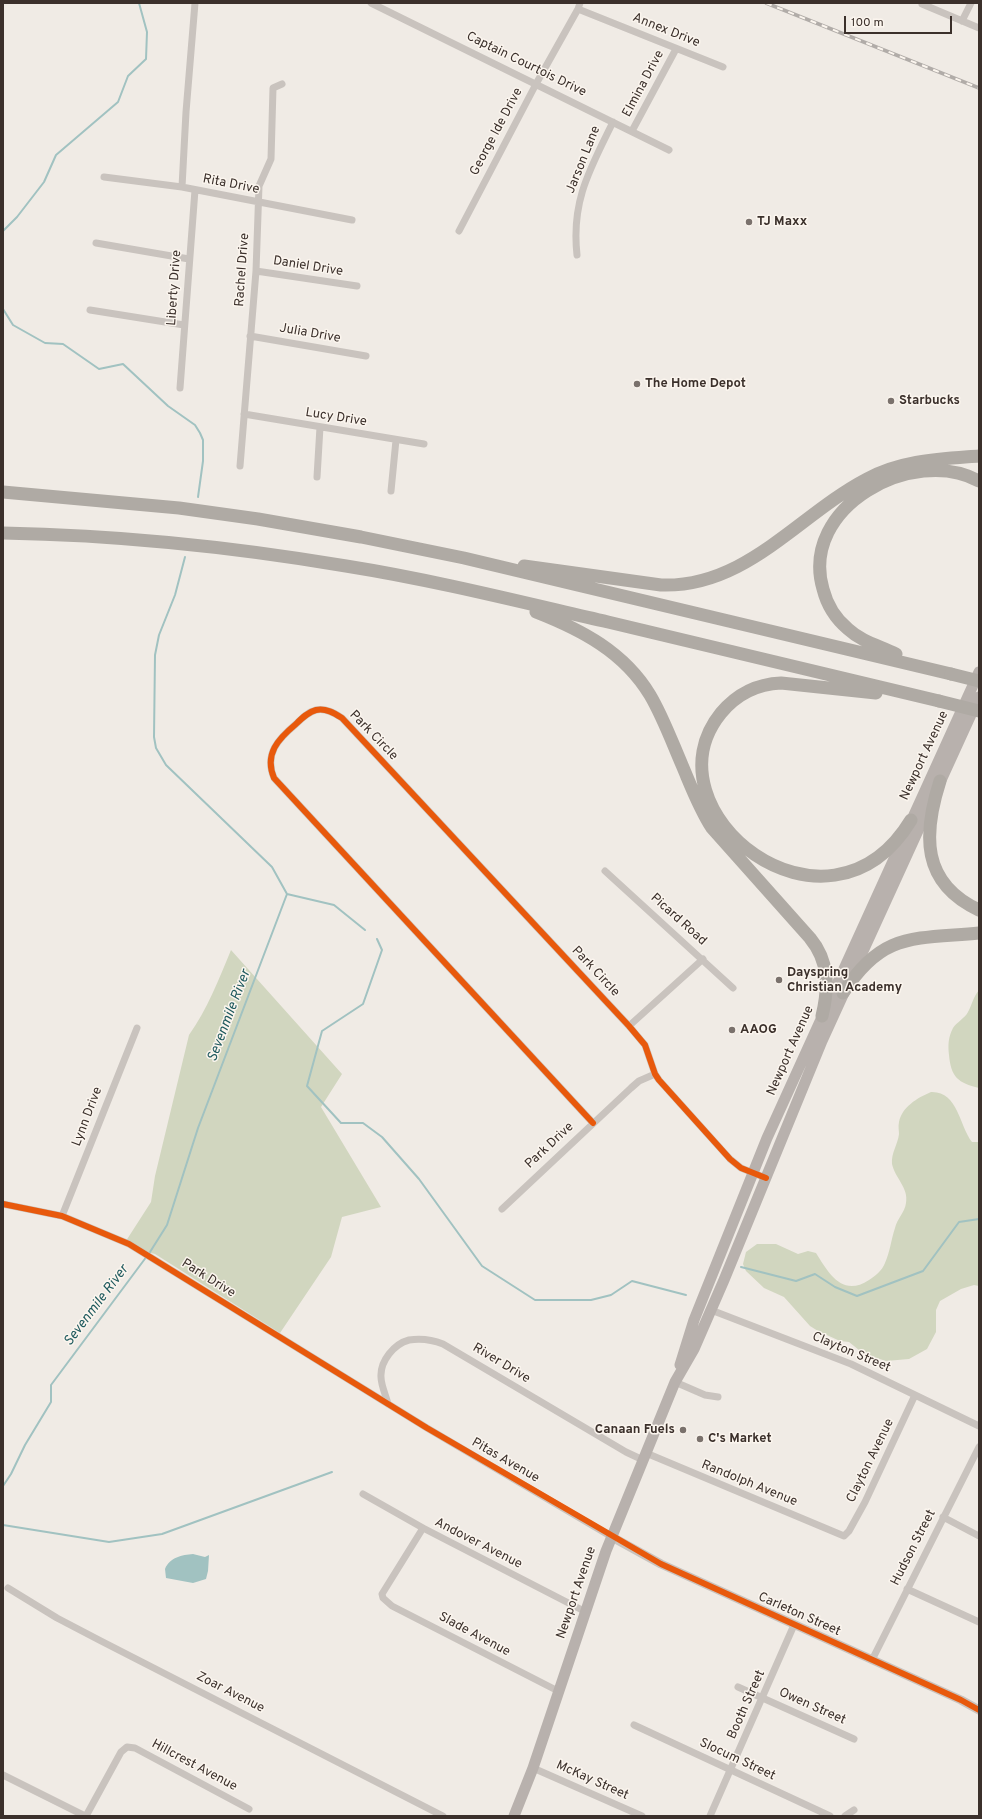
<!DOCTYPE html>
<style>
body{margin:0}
#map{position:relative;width:982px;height:1819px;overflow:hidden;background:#f0ebe5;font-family:Overpass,sans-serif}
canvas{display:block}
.frame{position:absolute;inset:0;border:4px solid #3b302b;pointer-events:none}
.scale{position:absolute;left:844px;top:16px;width:108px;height:18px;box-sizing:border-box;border:2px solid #3b302b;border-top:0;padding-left:5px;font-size:12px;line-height:14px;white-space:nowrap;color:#3b302b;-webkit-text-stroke:3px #fbf5ee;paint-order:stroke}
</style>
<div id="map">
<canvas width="982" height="1819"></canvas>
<div class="frame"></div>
<div class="scale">100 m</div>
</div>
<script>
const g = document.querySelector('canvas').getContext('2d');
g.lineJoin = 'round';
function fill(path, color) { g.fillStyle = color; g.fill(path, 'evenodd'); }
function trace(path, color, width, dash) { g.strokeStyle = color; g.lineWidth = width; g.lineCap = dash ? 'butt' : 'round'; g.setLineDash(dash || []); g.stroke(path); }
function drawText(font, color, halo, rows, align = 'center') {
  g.font = font + ' Overpass,sans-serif'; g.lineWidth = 3; g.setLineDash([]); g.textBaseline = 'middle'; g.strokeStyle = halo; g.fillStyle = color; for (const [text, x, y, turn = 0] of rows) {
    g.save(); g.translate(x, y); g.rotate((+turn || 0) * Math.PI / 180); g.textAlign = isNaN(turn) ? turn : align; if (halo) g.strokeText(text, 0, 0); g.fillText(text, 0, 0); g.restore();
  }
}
fill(new Path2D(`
 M231,950L342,1074L321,1107L381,1207L342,1217L331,1257L280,1333L155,1254L132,1248L124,1244L151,1202L155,1176L189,1035C207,1010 219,979 231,950Z
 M979,990V1088C958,1083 951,1077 949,1055C948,1045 948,1038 953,1028C957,1022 965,1018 968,1012C972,1005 973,997 979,990Z
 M931,1092C958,1091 959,1125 972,1142H979V1286L974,1285L961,1289L940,1301L936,1310V1332L927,1349L909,1359L886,1361L864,1354L849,1342L840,1341L818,1331L810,1326L784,1297L764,1288L746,1271L743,1264L746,1252L757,1244H776L798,1254L808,1251L816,1253C828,1272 842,1298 869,1280C875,1276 882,1271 885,1263C890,1252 891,1240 895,1228C897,1219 905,1212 906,1203C909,1188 895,1178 892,1164C891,1153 898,1144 899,1134C899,1131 898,1126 899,1122C902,1107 917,1098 931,1092Z`), '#d1d6bf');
fill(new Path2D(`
 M193,1554L205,1557L209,1555L208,1571L206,1579L193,1583L166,1578L165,1569C170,1557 182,1555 193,1554Z`), '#a1c2c1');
trace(new Path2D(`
 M3,231L17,217L44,182L56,155L118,102L128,76L146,59L147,32L139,3
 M3,309L13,325L45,343L63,344L99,369L123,364L168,406L195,425L200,433L203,440V461L198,497
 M287,894L334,905L365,930
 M377,939L382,950L363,1004L322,1031L307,1086L341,1123H363L382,1137L419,1179L482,1266L535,1300H591L611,1295L632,1281L686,1295
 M741,1267L796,1281L815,1274L835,1287L857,1296L923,1271L959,1222L979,1219
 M3,1486L11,1474L25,1445L51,1402V1385L150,1252L167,1225L198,1128L287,894L272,867L166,765L156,748L154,737L155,655L159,635L175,595L185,557
 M3,1525L109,1542L162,1534L332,1472`), '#a1c2c1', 2);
trace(new Path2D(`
 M371,3L669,150
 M922,4L979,28
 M578,9L723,67
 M962,21L971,3
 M632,131L676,49
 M104,177L182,187L352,220
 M182,187L186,112L195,3
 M459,231L536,84L578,9L580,3
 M96,243L189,259
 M577,255C571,201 590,169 613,122
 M256,271L357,286
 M90,310L184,325
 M250,336L366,356
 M180,388L195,190
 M244,414L424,444
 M240,466L256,271L259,186L271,159L273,88L282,84
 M317,477L320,427
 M391,491L396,440
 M605,871L733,988
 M629,1026L703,959
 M593,1123L274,778C264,754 278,739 296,724C302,718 308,712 316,710C326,708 334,713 342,718L629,1026L645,1045L655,1074L659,1080L730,1159L741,1168L766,1178
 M3,1204L62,1216L129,1244L427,1428L612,1537
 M502,1209L631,1088L639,1081L655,1074
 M62,1216L137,1028
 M711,1310L851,1364L979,1426
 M675,1382L705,1395L718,1397
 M388,1404C386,1396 381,1385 381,1377C380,1361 394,1344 409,1340C421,1338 433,1340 443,1344L626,1452L643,1460
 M646,1453L844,1536L849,1531L865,1502L915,1395
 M363,1494L423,1528L584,1611
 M943,1517L979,1536
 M423,1528L382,1594L383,1598L392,1606L558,1691
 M8,1588L57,1618L101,1641L443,1816
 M907,1589L979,1622
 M872,1660L979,1447
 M738,1687L854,1739
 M634,1725L830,1816
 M533,1768L642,1816
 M3,1775L85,1816
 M86,1816L121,1752L127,1747L135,1748L249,1809
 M710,1816L794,1625
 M845,1816L854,1810`), '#c9c3be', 7);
trace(new Path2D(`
 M612,1537L661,1564L961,1700L979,1710`), '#c9c3be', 9);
trace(new Path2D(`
 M680,1365L694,1320L767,1138L979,672
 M514,1816L533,1768L606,1551L675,1382L694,1349L724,1280L822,1041L979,697`), '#b8b1ad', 11);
trace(new Path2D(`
 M3,492L179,508L258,519L361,537L464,558L951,674
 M3,533C118,535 233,547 346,566C434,580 521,602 608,622C719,649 829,675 939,701
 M524,566L661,585C746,588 798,515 867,479C902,460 940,459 979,456
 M536,612C582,630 624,652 650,695C663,717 672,742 682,765C691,786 699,808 712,828L810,938C829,961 829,987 822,1016
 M896,654C880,646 862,642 848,629C836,619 827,605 823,589C799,507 913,445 979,481
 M876,693L781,683C757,684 736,695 721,713C642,810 827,958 911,820
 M940,781C923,834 921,883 979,910
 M843,993C882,932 913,939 979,933`), '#afaaa4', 13);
const rail = new Path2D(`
 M766,3L979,88`);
trace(rail, '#b1aca8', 3.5);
trace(rail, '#fbf5ee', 2, [6]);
trace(new Path2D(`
 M951,674L979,681
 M939,701L979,711`), '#afaaa4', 13);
trace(new Path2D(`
 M593,1123L274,778C264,754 278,739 296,724C302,718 308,712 316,710C326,708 334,713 342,718L629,1026L645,1045L655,1074L659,1080L730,1159L741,1168L766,1178
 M3,1204L62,1216L129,1244L427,1428L661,1564L961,1700L979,1710`), '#e8590c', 6);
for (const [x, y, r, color] of [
 [749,222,4,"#7a716c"],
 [637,384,4,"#7a716c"],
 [891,401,4,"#7a716c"],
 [779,980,4,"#7a716c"],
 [732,1030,4,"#7a716c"],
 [683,1430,4,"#7a716c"],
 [700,1439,4,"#7a716c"]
]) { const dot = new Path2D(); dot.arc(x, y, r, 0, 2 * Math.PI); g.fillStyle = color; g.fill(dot); trace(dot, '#fbf5ee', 1.5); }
drawText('13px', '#3b302b', '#fbf5ee', [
 ["Annex Drive",666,31,22],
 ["Captain Courtois Drive",526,65,26],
 ["Elmina Drive",644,84,-62],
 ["George Ide Drive",497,132,-62],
 ["Jarson Lane",584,160,-68],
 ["Rita Drive",231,185,11],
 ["Daniel Drive",308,267,9],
 ["Rachel Drive",243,270,-86],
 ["Liberty Drive",175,288,-86],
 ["Julia Drive",310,334,10],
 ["Lucy Drive",336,418,9],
 ["Park Circle",373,736,46],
 ["Newport Avenue",925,756,-65],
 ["Picard Road",678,920,42],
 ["Park Circle",595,972,47],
 ["Newport Avenue",791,1051,-66],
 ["Lynn Drive",88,1117,-69],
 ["Park Drive",550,1146,-43],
 ["Park Drive",208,1279,32],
 ["Clayton Street",851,1353,23],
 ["River Drive",501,1364,31],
 ["Pitas Avenue",505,1461,30],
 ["Clayton Avenue",871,1461,-64],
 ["Randolph Avenue",749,1484,22],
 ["Andover Avenue",478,1544,27],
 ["Hudson Street",914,1548,-63],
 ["Newport Avenue",577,1593,-71],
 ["Carleton Street",799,1615,24],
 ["Slade Avenue",474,1635,28],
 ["Zoar Avenue",230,1693,27],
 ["Booth Street",747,1705,-66],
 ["Owen Street",812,1707,24],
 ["Slocum Street",737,1760,25],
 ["Hillcrest Avenue",194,1766,28],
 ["McKay Street",592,1781,24]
]);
drawText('bold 13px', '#3b302b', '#fbf5ee', [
 ["TJ Maxx",757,222],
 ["The Home Depot",645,384],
 ["Starbucks",899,401],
 ["Dayspring",787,973],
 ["Christian Academy",787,988],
 ["AAOG",740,1030],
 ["Canaan Fuels",675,1430,"right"],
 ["C's Market",708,1439]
], 'left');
drawText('italic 14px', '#1f5a5e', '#fbf5ee', [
 ["Sevenmile River",230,1016,-69],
 ["Sevenmile River",97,1306,-53]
]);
</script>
